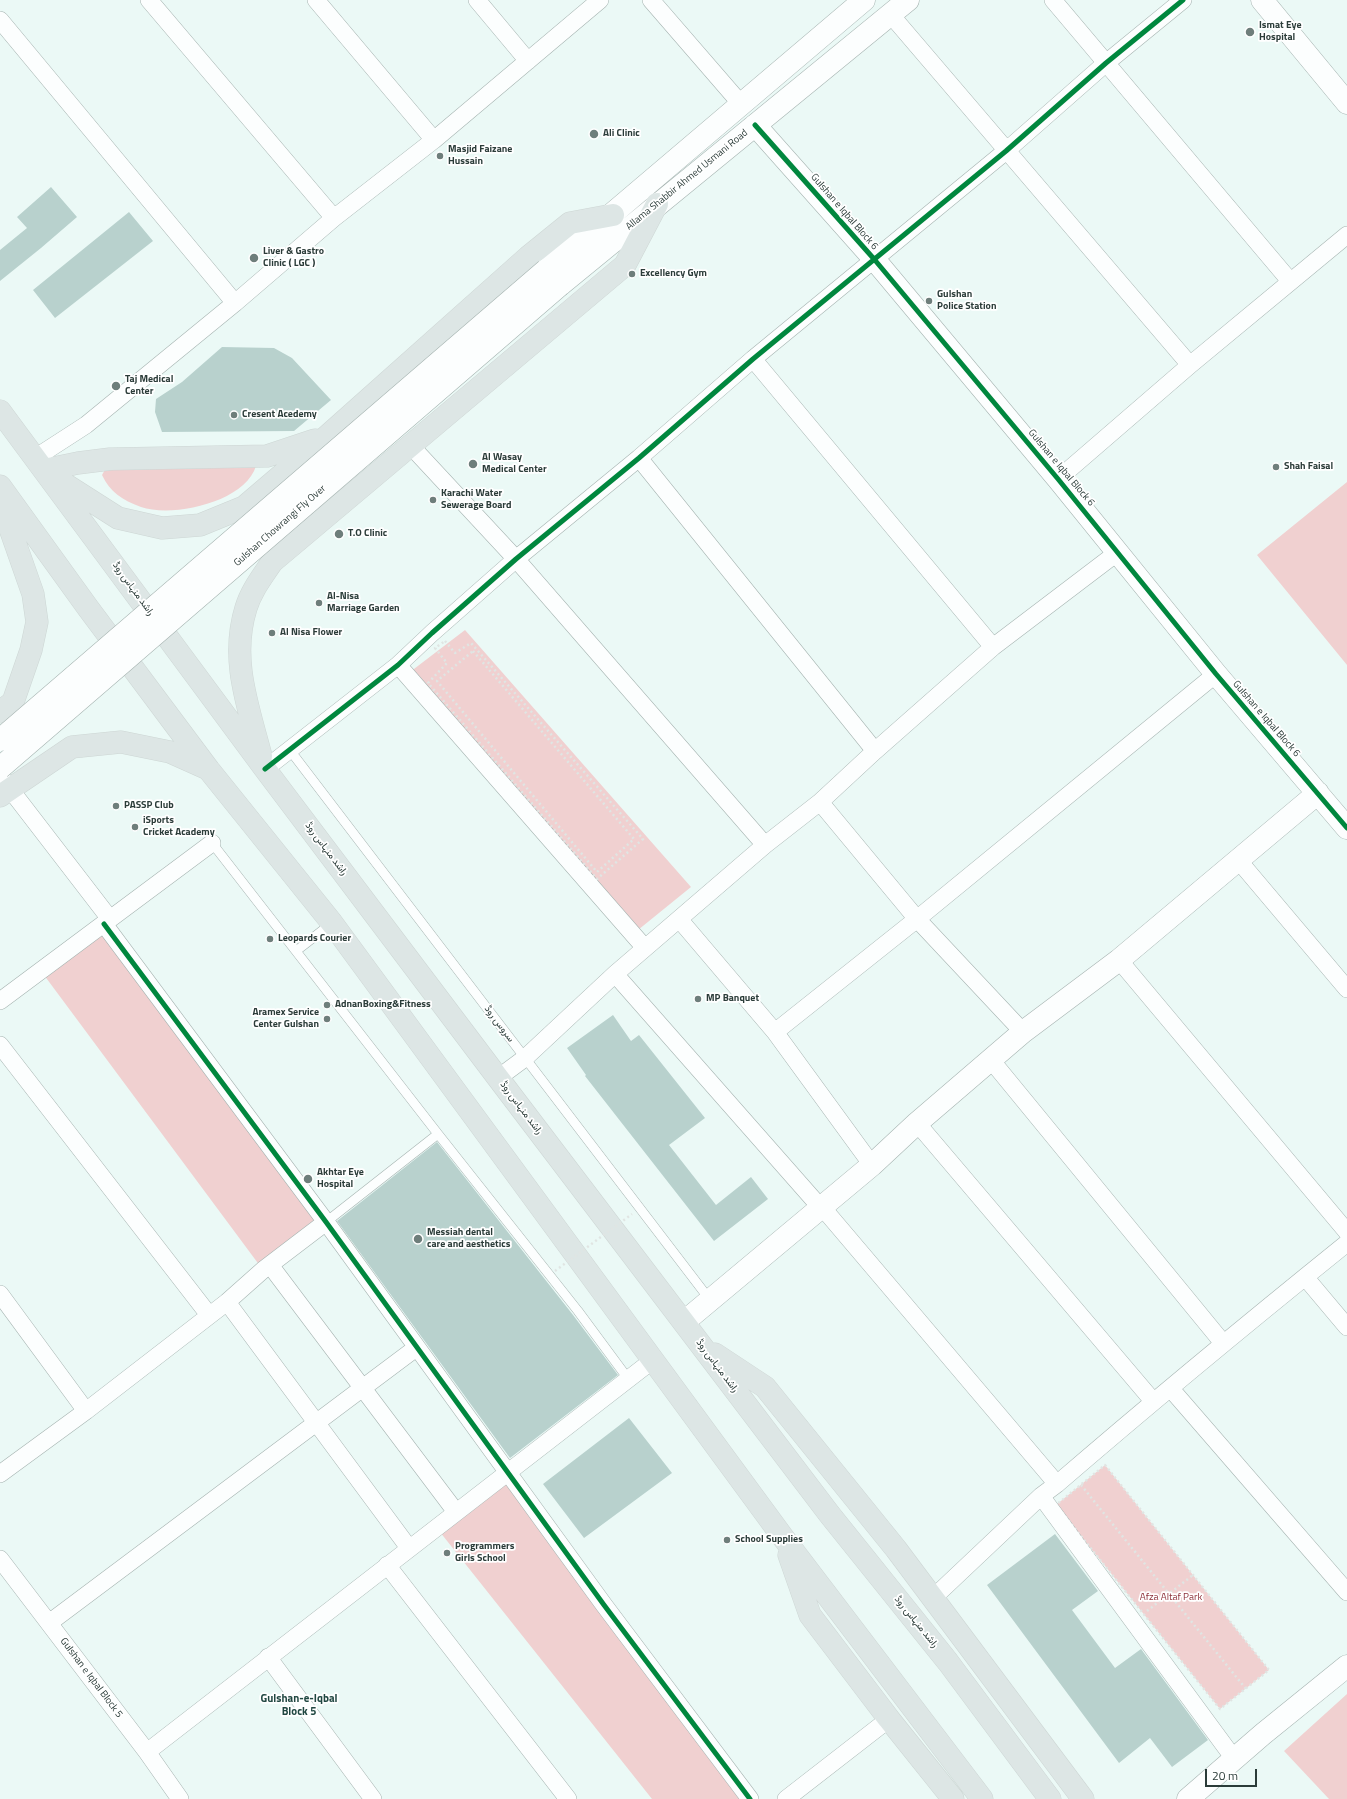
<!DOCTYPE html>
<meta charset="utf-8">
<style>
body{margin:0}
#map{position:relative;width:1347px;height:1799px;overflow:hidden;background:#ebf9f6;font-family:"Titillium Web",sans-serif}
canvas{display:block}
.scale{position:absolute;left:1205px;top:1769px;width:52px;height:18px;box-sizing:border-box;border:2px solid #2b3c39;border-top:0;padding-left:5px;font-size:12px;line-height:14px;white-space:nowrap;color:#2b3c39;-webkit-text-stroke:3px #fff;paint-order:stroke}
</style>
<div id="map">
<canvas width="1347" height="1799"></canvas>
<div class="scale">20 m</div>
</div>
<script>
const g = document.querySelector('canvas').getContext('2d');
g.lineJoin = 'round';
function fill(path, color) { g.fillStyle = color; g.fill(path, 'evenodd'); }
function trace(path, color, width, dash) { g.strokeStyle = color; g.lineWidth = width; g.lineCap = dash ? 'butt' : 'round'; g.setLineDash(dash || []); g.stroke(path); }
function drawText(font, color, halo, rows, align = 'center') {
  g.font = font + ' "Titillium Web",Vazirmatn,sans-serif'; g.lineWidth = 3.5; g.setLineDash([]); g.textBaseline = 'middle'; g.strokeStyle = halo; g.fillStyle = color; for (const [text, x, y, turn = 0] of rows) {
    g.save(); g.translate(x, y); g.rotate((+turn || 0) * Math.PI / 180); g.textAlign = isNaN(turn) ? turn : align; if (halo) g.strokeText(text, 0, 0); g.fillText(text, 0, 0); g.restore();
  }
}
fill(new Path2D(`
 M107,466H256C245,502 173,518 141,507C122,500 110,492 102,475Z
 M1347,482V665L1257,555Z
 M465,630L691,887L638,930L410,672Z
 M104,924L327,1222L263,1270L41,971Z
 M1105,1465L1269,1670L1220,1709L1056,1505Z
 M510,1470L751,1799H652L436,1527Z
 M1347,1694V1799H1329L1284,1751Z`), '#f0d0d0');
fill(new Path2D(`
 M51,187L77,217L41,248L0,281V250L27,228L17,217Z
 M129,212L153,241L55,318L33,290Z
 M222,347L274,348L292,358L331,400L294,431L162,432L155,412L156,399L182,382Z
 M613,1015L631,1041L639,1035L705,1118L669,1145L716,1205L751,1177L768,1199L714,1241L585,1076L586,1075L567,1048Z
 M437,1142L573,1315L618,1375L510,1458L337,1221Z
 M629,1418L672,1473L584,1538L543,1484Z
 M1055,1534L1098,1591L1072,1610L1115,1668L1141,1649L1208,1740L1172,1767L1150,1738L1119,1763L987,1585Z`), '#b8d1cd');
const lane = new Path2D(`
 M289,749L710,1300
 M212,843L438,1134L578,1311L629,1380
 M296,951L332,923
 M326,1222L438,1134`);
const street = new Path2D(`
 M149,0L334,218
 M316,0L434,140
 M477,0L528,61
 M651,0L741,104
 M1053,0L1290,281
 M891,15L1190,365
 M0,20L235,303
 M753,359L993,647
 M411,446L516,559L765,845
 M35,458L86,425L235,303L334,218L434,140L600,0
 M639,458L875,751
 M1058,479L1190,365L1347,235
 M398,665L645,948
 M265,769L398,665L432,633L516,559L639,458L753,359L1006,151L1106,63L1183,0
 M0,776L110,919
 M820,802L917,919L1023,1032
 M1239,861L1347,989
 M679,919L775,1032L872,1165
 M104,924L326,1222L604,1605L750,1799
 M1119,960L1347,1232
 M615,974L821,1208
 M0,1001L212,843
 M775,1032L917,919L1216,674
 M0,1045L209,1315
 M991,1060L1223,1343
 M498,1078L525,1058L615,974L765,845L820,802L875,751L993,647L1118,552
 M917,1123L1153,1401
 M822,1207L1057,1484
 M270,1265L456,1512
 M1305,1277L1347,1327
 M0,1294L86,1411
 M227,1302L409,1548
 M1171,1389L1347,1592
 M0,1474L86,1411L227,1302L263,1270L326,1222
 M1041,1496L1235,1760
 M0,1559L147,1752L180,1799
 M387,1565L568,1799
 M933,1598L1041,1496L1057,1484C1152,1402 1249,1322 1347,1243
 M49,1623L416,1348
 M268,1657L373,1799
 M147,1752L653,1360
 M786,1799L889,1719`);
const secondary = new Path2D(`
 M1262,0L1347,103
 M755,125L874,259L1058,479L1216,674L1347,828
 M546,270L864,0
 M560,285L908,0
 M684,1322L872,1165L917,1123L1023,1032L1119,960L1318,793
 M1188,1799L1263,1734L1347,1666`);
const primary = new Path2D(`
 M0,411L265,769L498,1078L830,1515L948,1662L1050,1799
 M44,470L78,463L110,459L267,456L315,440
 M60,481L118,518L162,528L200,525L244,507L326,437L528,257L570,223L613,215
 M0,486L88,608L209,770L332,923L782,1536L982,1799
 M0,500L33,594L37,622L31,650L13,702L0,712
 M261,756C248,706 230,659 246,608C251,591 262,577 272,562L625,265L657,204
 M0,796L72,747L121,742L170,752L208,769
 M715,1354L765,1387L896,1549L1083,1799
 M789,1555L810,1615L889,1719L953,1799`);
trace(lane, '#a5b3b0', 10);
trace(street, '#a5b3b0', 18);
trace(secondary, '#a5b3b0', 23);
trace(primary, '#cdd6d4', 23);
trace(new Path2D(`
 M445,641L455,653L471,643L643,839L597,879L428,683L447,663L435,648Z
 M473,651L634,839L597,872L437,681Z
 M1105,1465L1269,1670L1220,1709L1056,1505Z
 M1081,1485L1246,1689
 M1147,1611L1193,1575`), '#e0e5e3', 2.5, [2, 3]);
trace(lane, '#fcfefe', 9);
trace(street, '#fcfefe', 17);
trace(secondary, '#fcfefe', 22);
trace(primary, '#dde6e5', 22);
const secondaryBridge = new Path2D(`
 M0,740L546,270
 M0,768L560,285`);
trace(secondaryBridge, '#a5b3b0', 23, []);
trace(new Path2D(`
 M555,1271L632,1214`), '#e0e5e3', 2.5, [2, 3]);
trace(secondaryBridge, '#fcfefe', 22);
trace(new Path2D(`
 M755,125L874,259L1058,479L1216,674L1347,828
 M265,769L398,665L432,633L516,559L639,458L753,359L1006,151L1106,63L1183,0
 M104,924L326,1222L604,1605L750,1799`), '#00873e', 5);
for (const [x, y, r, color] of [
 [1250,32,5,"#6e7e7b"],
 [594,134,5,"#6e7e7b"],
 [440,156,4,"#6e7e7b"],
 [254,258,5,"#6e7e7b"],
 [632,274,4,"#6e7e7b"],
 [929,301,4,"#6e7e7b"],
 [116,386,5,"#6e7e7b"],
 [234,415,4,"#6e7e7b"],
 [473,464,5,"#6e7e7b"],
 [1276,467,4,"#6e7e7b"],
 [433,500,4,"#6e7e7b"],
 [339,534,5,"#6e7e7b"],
 [319,603,4,"#6e7e7b"],
 [272,633,4,"#6e7e7b"],
 [116,806,4,"#6e7e7b"],
 [135,827,4,"#6e7e7b"],
 [270,939,4,"#6e7e7b"],
 [698,999,4,"#6e7e7b"],
 [327,1005,4,"#6e7e7b"],
 [327,1019,4,"#6e7e7b"],
 [308,1179,5,"#6e7e7b"],
 [418,1239,5,"#6e7e7b"],
 [727,1540,4,"#6e7e7b"],
 [447,1553,4,"#6e7e7b"]
]) { const dot = new Path2D(); dot.arc(x, y, r, 0, 2 * Math.PI); g.fillStyle = color; g.fill(dot); trace(dot, '#fff', 1.5); }
drawText('bold 10px', '#2b3c39', '#fff', [
 ["Ismat Eye",1259,26],
 ["Hospital",1259,38],
 ["Ali Clinic",603,134],
 ["Masjid Faizane",448,150],
 ["Hussain",448,162],
 ["Liver & Gastro",263,252],
 ["Clinic ( LGC )",263,264],
 ["Excellency Gym",640,274],
 ["Gulshan",937,295],
 ["Police Station",937,307],
 ["Taj Medical",125,380],
 ["Center",125,392],
 ["Cresent Acedemy",242,415],
 ["Al Wasay",482,458],
 ["Medical Center",482,470],
 ["Shah Faisal",1284,467],
 ["Karachi Water",441,494],
 ["Sewerage Board",441,506],
 ["T.O Clinic",348,534],
 ["Al-Nisa",327,597],
 ["Marriage Garden",327,609],
 ["Al Nisa Flower",280,633],
 ["PASSP Club",124,806],
 ["iSports",143,821],
 ["Cricket Academy",143,833],
 ["Leopards Courier",278,939],
 ["MP Banquet",706,999],
 ["AdnanBoxing&Fitness",335,1005],
 ["Aramex Service",319,1013,"right"],
 ["Center Gulshan",319,1025,"right"],
 ["Akhtar Eye",317,1173],
 ["Hospital",317,1185],
 ["Messiah dental",427,1233],
 ["care and aesthetics",427,1245],
 ["School Supplies",735,1540],
 ["Programmers",455,1547],
 ["Girls School",455,1559]
], 'left');
drawText('10px', '#2b3c39', '#fff', [
 ["Allama Shabbir Ahmed Usmani Road",687,180,-39],
 ["Gulshan e Iqbal Block 6",844,212,49],
 ["Gulshan e Iqbal Block 6",1061,468,50],
 ["Gulshan Chowrangi Fly Over",280,526,-41],
 ["راشد منہاس روڈ",133,589,54],
 ["Gulshan e Iqbal Block 6",1266,719,49],
 ["راشد منہاس روڈ",326,849,53],
 ["سروس روڈ",499,1024,53],
 ["راشد منہاس روڈ",521,1108,53],
 ["راشد منہاس روڈ",717,1366,53],
 ["راشد منہاس روڈ",916,1622,51],
 ["Gulshan e Iqbal Block 5",91,1678,53]
]);
drawText('10px', '#8c2f38', '#fff', [
 ["Afza Altaf Park",1171,1598]
]);
drawText('bold 11px', '#204741', '#fff', [
 ["Gulshan-e-Iqbal",299,1699],
 ["Block 5",299,1712]
]);
</script>
